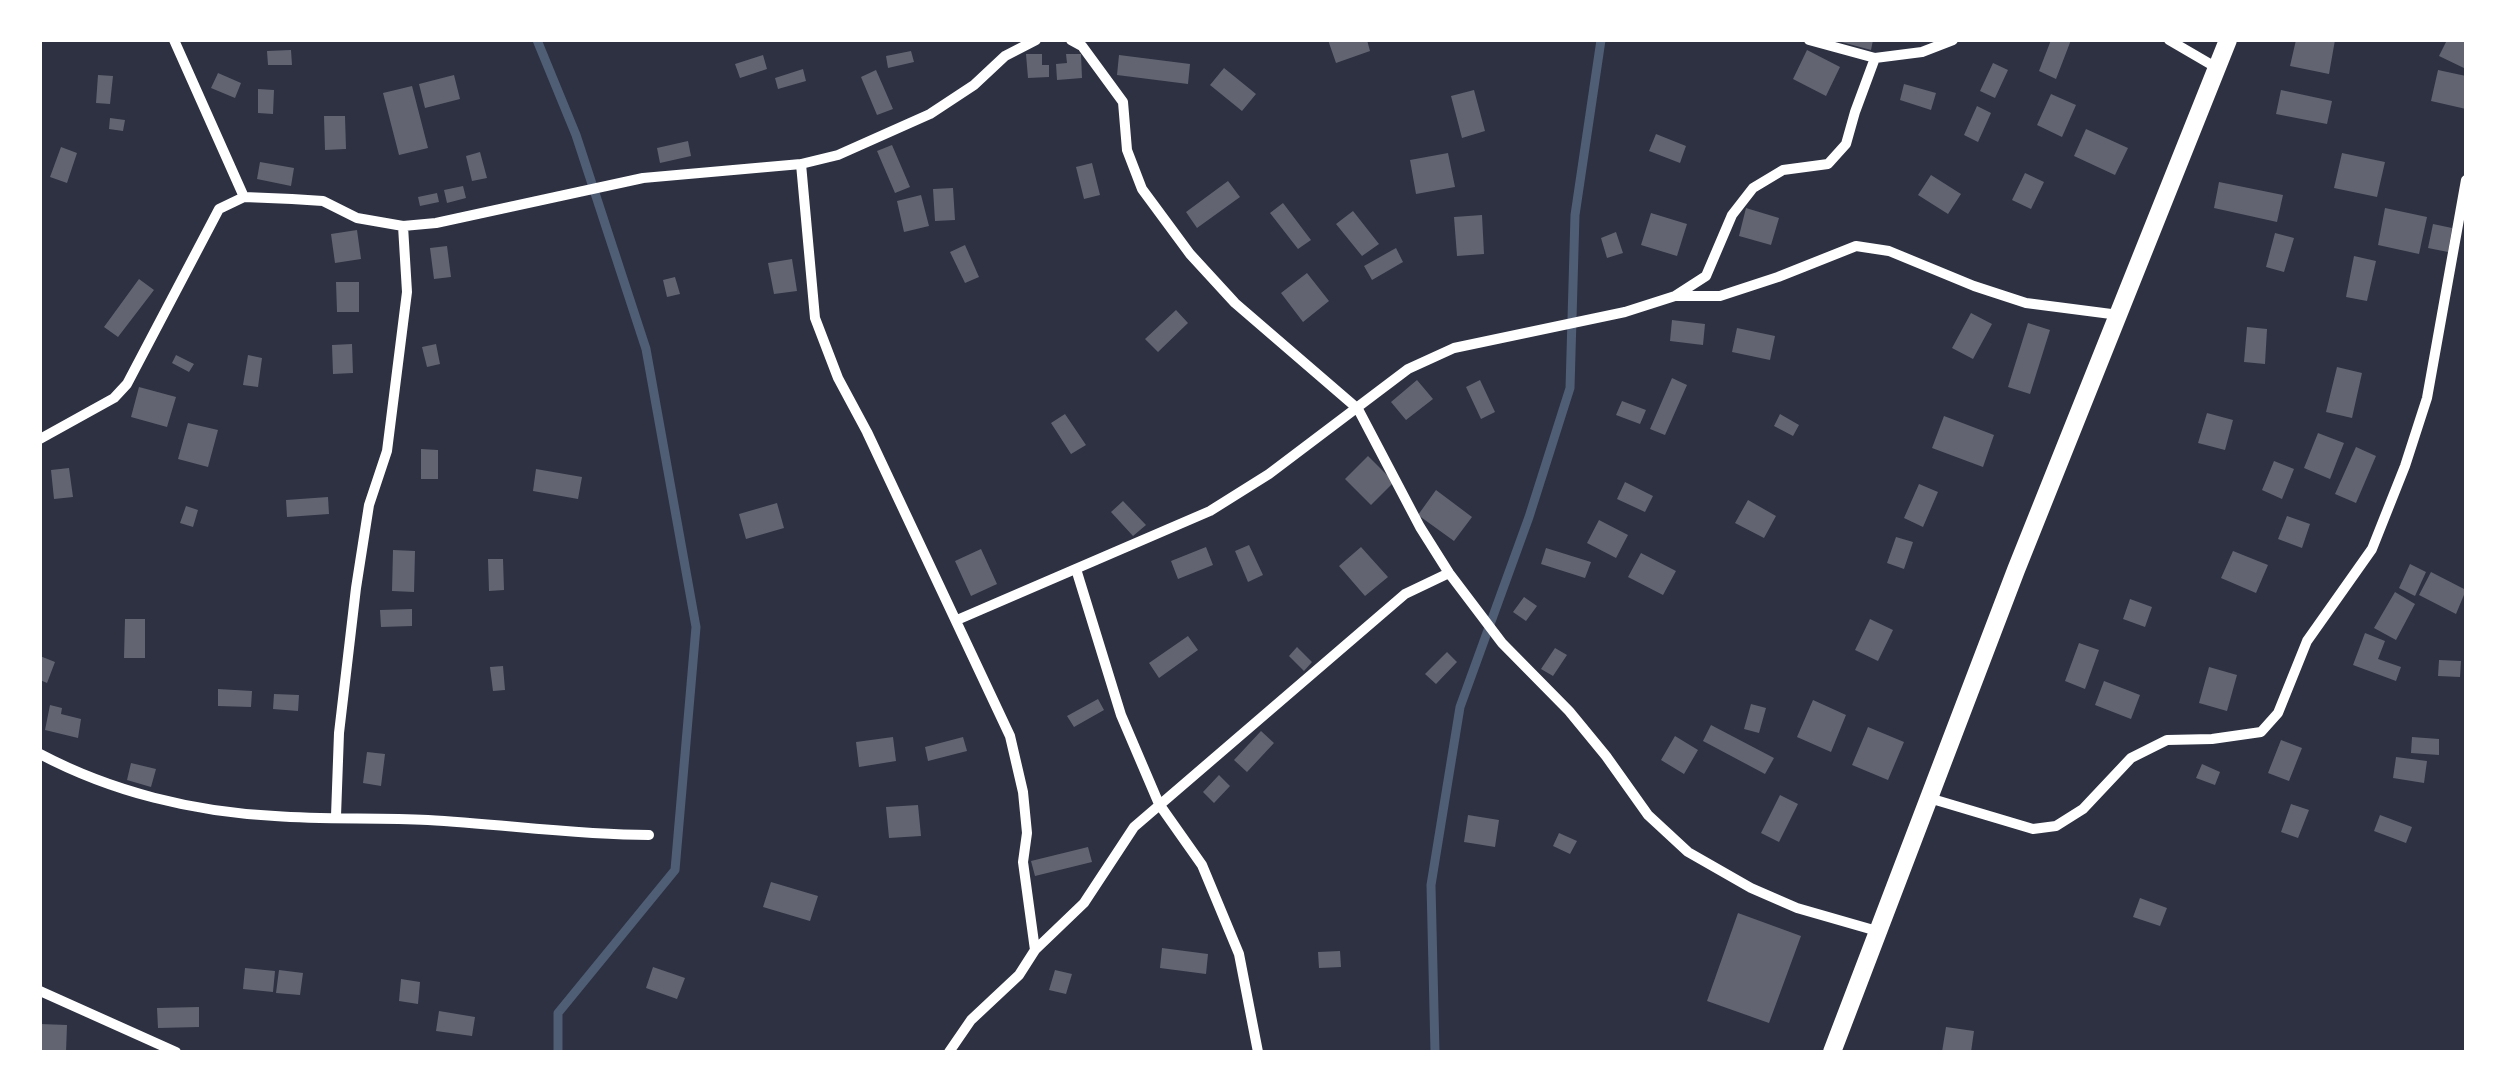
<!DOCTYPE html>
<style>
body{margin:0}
#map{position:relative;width:2506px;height:1092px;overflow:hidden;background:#2d3142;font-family:"PT Sans Narrow",sans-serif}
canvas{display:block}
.frame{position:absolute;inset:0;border:42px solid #fff;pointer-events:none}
</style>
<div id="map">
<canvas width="2506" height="1092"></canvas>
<div class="frame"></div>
</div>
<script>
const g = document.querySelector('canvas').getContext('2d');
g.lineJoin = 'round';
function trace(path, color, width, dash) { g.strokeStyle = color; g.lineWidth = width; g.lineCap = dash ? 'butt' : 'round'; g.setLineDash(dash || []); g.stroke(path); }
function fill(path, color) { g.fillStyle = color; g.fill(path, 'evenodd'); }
trace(new Path2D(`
 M537,40L576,135L646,349L696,627L675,870L558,1013V1052
 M1435,1052L1431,885L1460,707L1529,517L1570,388L1575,215L1601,40`), '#4f5d75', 9);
fill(new Path2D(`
 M1328,40H1367L1370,51L1336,63Z
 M1834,40H1873L1871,50Z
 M2051,40H2071L2056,79L2039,71Z
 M2296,40H2335L2329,74L2290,66Z
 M2447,40H2466V69L2439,56Z
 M291,50L292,65H268L267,51Z
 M1807,50L1840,67L1826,96L1793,79Z
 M911,51L914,62L888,68L886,56Z
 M1026,54H1042V65H1049V77L1028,78Z
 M1066,54H1081L1082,78L1057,80L1056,64L1067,63Z
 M763,55L767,69L740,78L735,64Z
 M1119,55L1190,64L1188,84L1117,75Z
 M1993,63L2008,70L1995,98L1980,91Z
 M1224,68L1256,94L1242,111L1210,85Z
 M803,69L806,81L778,89L775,78Z
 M876,70L893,109L877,115L861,77Z
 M2438,70L2466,76V109L2431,101Z
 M218,73L241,83L235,98L211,88Z
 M98,75L113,76L110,104L96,103Z
 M454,75L460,99L425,108L419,84Z
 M1904,84L1936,93L1931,110L1900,100Z
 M412,86L428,148L399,155L383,93Z
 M258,89L274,90L273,114L258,113Z
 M1474,90L1485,131L1462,138L1451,96Z
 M2281,90L2332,101L2327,124L2276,114Z
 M2051,94L2076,105L2062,137L2037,125Z
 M1977,106L1991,113L1978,142L1964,135Z
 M324,116H345L346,149L325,150Z
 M110,118L125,120L123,131L109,129Z
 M2086,129L2128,148L2115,175L2074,156Z
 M1656,134L1686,146L1680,163L1649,151Z
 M688,141L691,156L660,163L657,148Z
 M892,145L910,187L895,193L877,151Z
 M61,147L77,153L67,183L50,177Z
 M480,152L487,178L472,181L466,156Z
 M1448,153L1455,187L1416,194L1410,160Z
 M2342,153L2385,162L2377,197L2334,188Z
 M260,162L294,168L291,186L257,179Z
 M1092,163L1100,195L1084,199L1076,167Z
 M2025,173L2044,182L2031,209L2012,200Z
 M1931,175L1961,194L1948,214L1918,195Z
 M1228,181L1240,197L1197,228L1186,212Z
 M2219,182L2283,195L2277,222L2214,208Z
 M463,186L466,198L447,203L444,190Z
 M953,188L955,220L935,221L933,189Z
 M437,193L439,202L420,206L418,197Z
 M921,195L929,226L904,232L897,201Z
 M1283,203L1311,240L1298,249L1270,213Z
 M1746,208L1779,218L1771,245L1739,236Z
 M2385,208L2427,217L2419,254L2378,245Z
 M1353,211L1379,244L1362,256L1336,224Z
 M1651,213L1687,224L1677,256L1641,245Z
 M1482,215L1484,254L1457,256L1454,217Z
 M2433,224L2452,228L2448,252L2428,248Z
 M357,230L361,259L335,263L331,234Z
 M1616,232L1623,253L1607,258L1601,238Z
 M2275,233L2294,238L2284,272L2266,267Z
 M965,245L979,277L965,283L950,252Z
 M447,246L451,277L434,279L430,248Z
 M1396,248L1403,262L1372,280L1364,266Z
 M2354,256L2376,261L2367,301L2346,297Z
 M792,259L797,291L774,294L768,263Z
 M1307,273L1329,301L1303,322L1281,293Z
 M675,277L680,294L667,297L663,280Z
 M139,279L154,290L118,337L104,327Z
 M336,282H359V312H337Z
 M1176,310L1188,323L1158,352L1145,339Z
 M1971,313L1992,324L1973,359L1952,348Z
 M1672,320L1705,324L1703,345L1670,341Z
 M2028,323L2050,330L2030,394L2008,387Z
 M2247,327L2267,329L2265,364L2244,362Z
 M1737,328L1775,336L1770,360L1732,352Z
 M352,344L353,373L333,374L332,345Z
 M436,344L440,364L427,367L422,347Z
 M176,355L194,364L189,372L172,363Z
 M248,355L262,358L258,387L243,385Z
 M2337,367L2362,373L2352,418L2326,412Z
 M1672,378L1687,385L1665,435L1650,429Z
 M1417,380L1433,399L1406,420L1391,402Z
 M1480,380L1495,412L1481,419L1466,387Z
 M139,387L176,397L167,427L131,417Z
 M1622,401L1646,410L1640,424L1616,415Z
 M2207,413L2233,420L2225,450L2198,443Z
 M1065,414L1086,445L1071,454L1051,423Z
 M1780,414L1799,425L1793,436L1774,426Z
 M1944,416L1994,435L1983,467L1932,448Z
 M188,423L218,430L208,467L178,459Z
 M2318,433L2344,443L2330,479L2304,468Z
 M2356,447L2376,456L2356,503L2335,494Z
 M421,449L438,450V479H421Z
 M1368,456L1394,482L1371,505L1345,479Z
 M2274,461L2294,469L2282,499L2262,490Z
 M69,468L73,497L54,499L51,470Z
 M536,469L582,477L578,499L533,491Z
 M1625,482L1653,496L1645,512L1617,499Z
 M1919,484L1938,492L1923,527L1904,518Z
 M1436,490L1472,517L1454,541L1418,515Z
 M328,497L329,514L287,517L286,500Z
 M1748,500L1776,516L1764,538L1735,523Z
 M1123,501L1146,525L1133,536L1111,512Z
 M777,503L784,528L746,539L739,514Z
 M186,506L198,510L193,527L180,523Z
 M2287,516L2310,524L2302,548L2278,539Z
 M1599,520L1628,535L1616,558L1587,543Z
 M1896,537L1913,542L1904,569L1887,563Z
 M1249,545L1263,575L1248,582L1235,551Z
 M1206,547L1213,565L1178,579L1171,561Z
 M1361,547L1388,577L1365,596L1339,566Z
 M1546,548L1591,562L1585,578L1541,564Z
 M981,549L997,584L971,596L955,561Z
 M393,550L415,551L414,592L392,591Z
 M2233,551L2268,565L2256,593L2221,578Z
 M1641,553L1676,571L1663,595L1628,577Z
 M488,559H503L504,590L489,591Z
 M2410,564L2426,572L2415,596L2399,588Z
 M2431,572L2466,590L2456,614L2419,595Z
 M2395,592L2415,604L2396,640L2374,628Z
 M1524,597L1537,606L1526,621L1513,612Z
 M2130,599L2152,607L2145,627L2123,619Z
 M412,609V626L381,627L380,610Z
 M125,619H145V658H124Z
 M1870,619L1893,630L1878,661L1855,650Z
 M2365,633L2385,641L2378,659L2401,667L2396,681L2353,665Z
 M1188,636L1198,650L1159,678L1149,663Z
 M2079,643L2099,650L2085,689L2065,681Z
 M1297,647L1312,662L1304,671L1289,656Z
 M1555,648L1567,655L1553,676L1541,669Z
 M1447,652L1457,662L1436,684L1425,674Z
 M40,656L55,662L47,683L40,680Z
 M2439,660L2461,661L2460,677L2438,676Z
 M503,666L505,690L493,691L490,667Z
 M2209,667L2237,675L2227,711L2199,703Z
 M2104,681L2140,695L2131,719L2095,705Z
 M218,689L252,691L251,707L218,706Z
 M274,694L299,695L298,711L273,709Z
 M1098,699L1104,710L1074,727L1067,716Z
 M1813,700L1846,715L1831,752L1797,737Z
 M1751,704L1766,708L1759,733L1744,729Z
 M50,705L62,708L61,714L81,719L78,738L45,730Z
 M1711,725L1774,758L1765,774L1703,741Z
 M1868,727L1904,742L1888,780L1852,765Z
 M1261,731L1274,743L1247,772L1234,760Z
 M1675,736L1698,750L1684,774L1661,760Z
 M893,737L896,761L859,767L856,742Z
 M963,737L967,751L928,761L925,747Z
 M2412,737L2439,739V755L2411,753Z
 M2281,740L2302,748L2289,781L2268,773Z
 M367,752L385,754L381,786L363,783Z
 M2396,757L2427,761L2424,783L2393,778Z
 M131,763L156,769L151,787L127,780Z
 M2202,764L2220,772L2215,785L2196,778Z
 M1219,775L1230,786L1214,803L1203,792Z
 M1780,795L1798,804L1779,842L1761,833Z
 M2291,804L2309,810L2298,838L2281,832Z
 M918,805L921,836L889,838L886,807Z
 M1468,815L1499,820L1495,847L1464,842Z
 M2380,815L2412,827L2406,843L2374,831Z
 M1559,833L1577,841L1570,854L1553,846Z
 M1088,847L1092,862L1035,876L1031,861Z
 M771,882L818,896L810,921L763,907Z
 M2140,898L2167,908L2160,926L2133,917Z
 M1738,913L1801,936L1769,1023L1707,1001Z
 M1162,948L1208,954L1206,974L1160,968Z
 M1340,951L1341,967L1319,968L1318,952Z
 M653,967L685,978L677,999L646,988Z
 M245,968L275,971L273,992L243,989Z
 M279,970L303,973L300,995L276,993Z
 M1055,970L1072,974L1066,994L1049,990Z
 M401,979L420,982L418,1004L399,1001Z
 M199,1007V1027L158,1028L157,1008Z
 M439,1011L475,1017L472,1036L436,1031Z
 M40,1024L67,1025L66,1052L40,1051Z
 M1946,1027L1974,1031L1971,1052H1942Z`), '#626471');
trace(new Path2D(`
 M174,40L244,197
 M1071,40L1082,46L1123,102L1127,150L1142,189L1190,254L1235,303L1358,409L1420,527L1449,573L1502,643L1569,711L1606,756L1648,815L1688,852L1751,888L1797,908L1877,931
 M1809,40L1875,58L1922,52L1953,40
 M2169,40L2217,68
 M801,164L815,318L838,378L867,432L1010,736L1023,792L1027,833L1023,862L1035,950
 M1676,296H1720L1778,277L1856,246L1889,251L1974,286L2026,303L2119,315
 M40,439L114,398L127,384L219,209L244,197L292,199L323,201L357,218L403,226L436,223L643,178L801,164L838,155L930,114L974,85L1005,56L1036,40
 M1076,569L1121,715L1159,804L1202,865L1239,954L1258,1052
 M957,620L1210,511L1269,474L1408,369L1454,348L1625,312L1675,296L1706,276L1732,215L1753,188L1783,170L1828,164L1846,144L1855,112L1875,58
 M40,754C112,792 194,812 275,816C326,820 377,817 428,820C502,824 575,835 649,835
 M1929,798L2033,829L2056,826L2083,809L2131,758L2167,740L2212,739L2261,732L2278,713L2307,641L2372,549L2405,466L2427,398L2466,180
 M336,816L339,733L356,588L369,505L387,451L407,292L403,226
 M40,991L176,1052
 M949,1052L971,1020L1019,975L1035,950L1084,903L1134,827L1405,594L1449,573`), '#fff', 10);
trace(new Path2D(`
 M1832,1052L2016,570L2228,40`), '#fff', 18);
</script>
